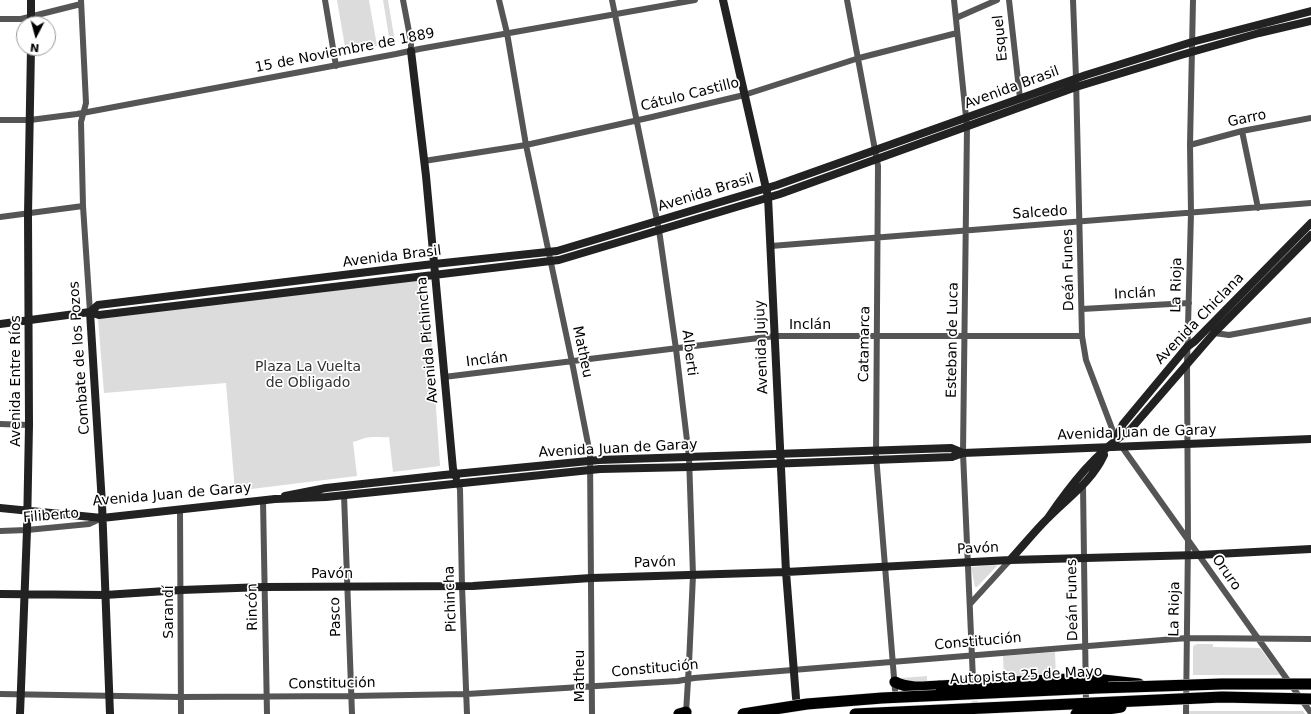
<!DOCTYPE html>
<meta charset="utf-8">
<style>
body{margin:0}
#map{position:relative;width:1311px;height:714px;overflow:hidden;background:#fff;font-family:"DejaVu Sans",sans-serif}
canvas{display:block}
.north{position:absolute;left:16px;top:16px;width:40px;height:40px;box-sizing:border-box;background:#fff;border:1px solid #999;border-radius:50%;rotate:186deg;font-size:11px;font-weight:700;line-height:16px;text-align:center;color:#000}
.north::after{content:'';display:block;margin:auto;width:14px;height:18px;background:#000;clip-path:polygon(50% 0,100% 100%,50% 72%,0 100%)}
</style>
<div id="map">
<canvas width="1311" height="714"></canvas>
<div class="north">N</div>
</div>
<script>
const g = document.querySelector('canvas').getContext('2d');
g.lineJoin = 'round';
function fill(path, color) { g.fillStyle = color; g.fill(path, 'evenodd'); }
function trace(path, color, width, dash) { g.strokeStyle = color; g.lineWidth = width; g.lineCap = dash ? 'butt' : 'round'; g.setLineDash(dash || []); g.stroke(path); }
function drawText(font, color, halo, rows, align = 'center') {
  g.font = font + ' "DejaVu Sans",sans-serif'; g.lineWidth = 3.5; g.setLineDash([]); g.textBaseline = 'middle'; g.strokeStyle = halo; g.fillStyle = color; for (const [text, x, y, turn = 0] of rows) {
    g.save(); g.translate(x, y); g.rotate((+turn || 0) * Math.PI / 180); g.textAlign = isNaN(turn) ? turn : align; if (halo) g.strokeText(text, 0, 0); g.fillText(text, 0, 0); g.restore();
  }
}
fill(new Path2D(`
 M337,0H369L377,46H373V48L346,53Z
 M383,0H388L395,42L390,43Z
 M427,278L440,466L393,472L389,437C381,438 373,436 365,438C361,439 358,441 353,442L357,476L235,491L226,383L104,393L98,319Z
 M995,565L997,566L996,567L977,587H975L971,567Z
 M1197,644H1213V647L1260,648L1280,675H1193V646Z
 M1055,652L1056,678L1004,679L1003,656Z
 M927,676V683L901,681V678Z
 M1188,711H1303L1305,714H1188Z`), '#dcdcdc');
trace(new Path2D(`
 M974,692L975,714`), '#d9d9d9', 6, [6, 3]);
const highway = new Path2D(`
 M1103,680L1139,684
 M895,682C909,689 925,687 940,686
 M679,714L686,712`);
trace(highway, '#dbdbdb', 12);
trace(new Path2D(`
 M81,0L86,103L81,122L83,206L90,312
 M325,0L336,66
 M403,0L411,42V51
 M499,0L507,33L526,145L572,362L590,454L592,714
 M612,0L659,230L676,349L689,457L693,575L689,664L686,713
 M847,0L878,166L876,455L895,690
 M954,0L967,127L963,453L973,680
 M1009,0L1020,98
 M1073,0L1076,78L1082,336L1086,360L1116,439
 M956,18L997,0
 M0,19H21L81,4
 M0,120H30L77,114L396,54L419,49L695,0
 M1242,131L1258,208
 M1190,145L1242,131L1311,118
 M424,161L526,145L652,117L744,95L859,58L957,33
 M0,217L83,206
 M771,246L1311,203
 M1082,309L1189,303
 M1214,333L1229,335L1311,320
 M444,377L775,336H1082
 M0,424L29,425
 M1122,447L1311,713
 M458,483L460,489L462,586L467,714
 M1083,485L1086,704
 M344,495L352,714
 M263,500L267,714
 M180,509L181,714
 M0,531L27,530L89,524L102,518
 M970,604L1010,560
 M0,694L181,697L351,696L467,694L678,681L694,678L1187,638L1311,639
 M1186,714L1188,540L1187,364L1191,213L1190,145L1193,0`), '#555', 6);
trace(new Path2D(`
 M723,0L768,197L786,572L796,698
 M31,24V0
 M411,51L426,176L453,469L456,477
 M90,312L98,305L425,265L557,251L777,185L1086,75L1192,42L1311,11
 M90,312L102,504L110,714
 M0,324L90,312L99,315L559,260L780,194L1076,87L1181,55L1259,33L1311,21
 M1116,438L1123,424L1187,347L1195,341L1311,223
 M285,496L326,488L444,475L599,460L951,448L963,453
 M0,508L102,518L275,499L326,497L600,469L690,467L952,457L963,453L1311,439
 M1048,518C1070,486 1096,452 1130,430L1214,333L1311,235
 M1010,560C1022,547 1034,532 1047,519C1067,498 1091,483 1104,455
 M0,594L105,595L181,590L264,587L473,586L591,578L786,572L1010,560L1198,555L1311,549
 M20,714L27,530L29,425L28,214L31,48`), '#222', 8);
trace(highway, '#000', 11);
const highwayBridge = new Path2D(`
 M940,686L1068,679L1103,680
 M743,714L807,704L882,698L1098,688L1222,684H1311
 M855,714L1222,697L1311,699
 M1076,714L1121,707`);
trace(highwayBridge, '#dbdbdb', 12, []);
trace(highwayBridge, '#000', 11);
drawText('14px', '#000', '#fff', [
 ["Esquel",1001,38,-96],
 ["15 de Noviembre de 1889",345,51,-11],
 ["Avenida Brasil",1012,88,-20],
 ["Cátulo Castillo",690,95,-14],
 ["Garro",1247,119,-12],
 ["Avenida Brasil",706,193,-17],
 ["Salcedo",1040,213,-4],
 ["Avenida Brasil",392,257,-7],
 ["Deán Funes",1069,270,-91],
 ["La Rioja",1177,285,-89],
 ["Inclán",1135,294,-3],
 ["Avenida Chiclana",1200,319,-46],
 ["Inclán",810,325],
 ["Avenida Pichincha",428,340,-95],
 ["Esteban de Luca",953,340,-89],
 ["Catamarca",865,344,-89],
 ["Avenida Jujuy",762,347,-92],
 ["Matheu",582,352,78],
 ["Alberti",689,353,83],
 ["Combate de los Pozos",80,358,-94],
 ["Inclán",487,360,-7],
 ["Avenida Entre Ríos",16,381,-90],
 ["Avenida Juan de Garay",1137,433,-2],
 ["Avenida Juan de Garay",618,449,-3],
 ["Avenida Juan de Garay",172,495,-5],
 ["Filiberto",51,516,-5],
 ["Pavón",978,549,-3],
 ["Pavón",655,563,-2],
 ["Oruro",1226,573,55],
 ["Pavón",332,574],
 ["Pichincha",451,599,-92],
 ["Deán Funes",1073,600,-91],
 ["Rincón",253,607,-91],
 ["La Rioja",1175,609,-89],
 ["Sarandí",169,612,-90],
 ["Pasco",336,617,-92],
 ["Constitución",978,642,-5],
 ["Constitución",655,669,-5],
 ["Matheu",580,676,-90],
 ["Autopista 25 de Mayo",1026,676,-3],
 ["Constitución",332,684,-1]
]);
drawText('14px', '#333', '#fff', [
 ["Plaza La Vuelta",308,367],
 ["de Obligado",308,383]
]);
</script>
